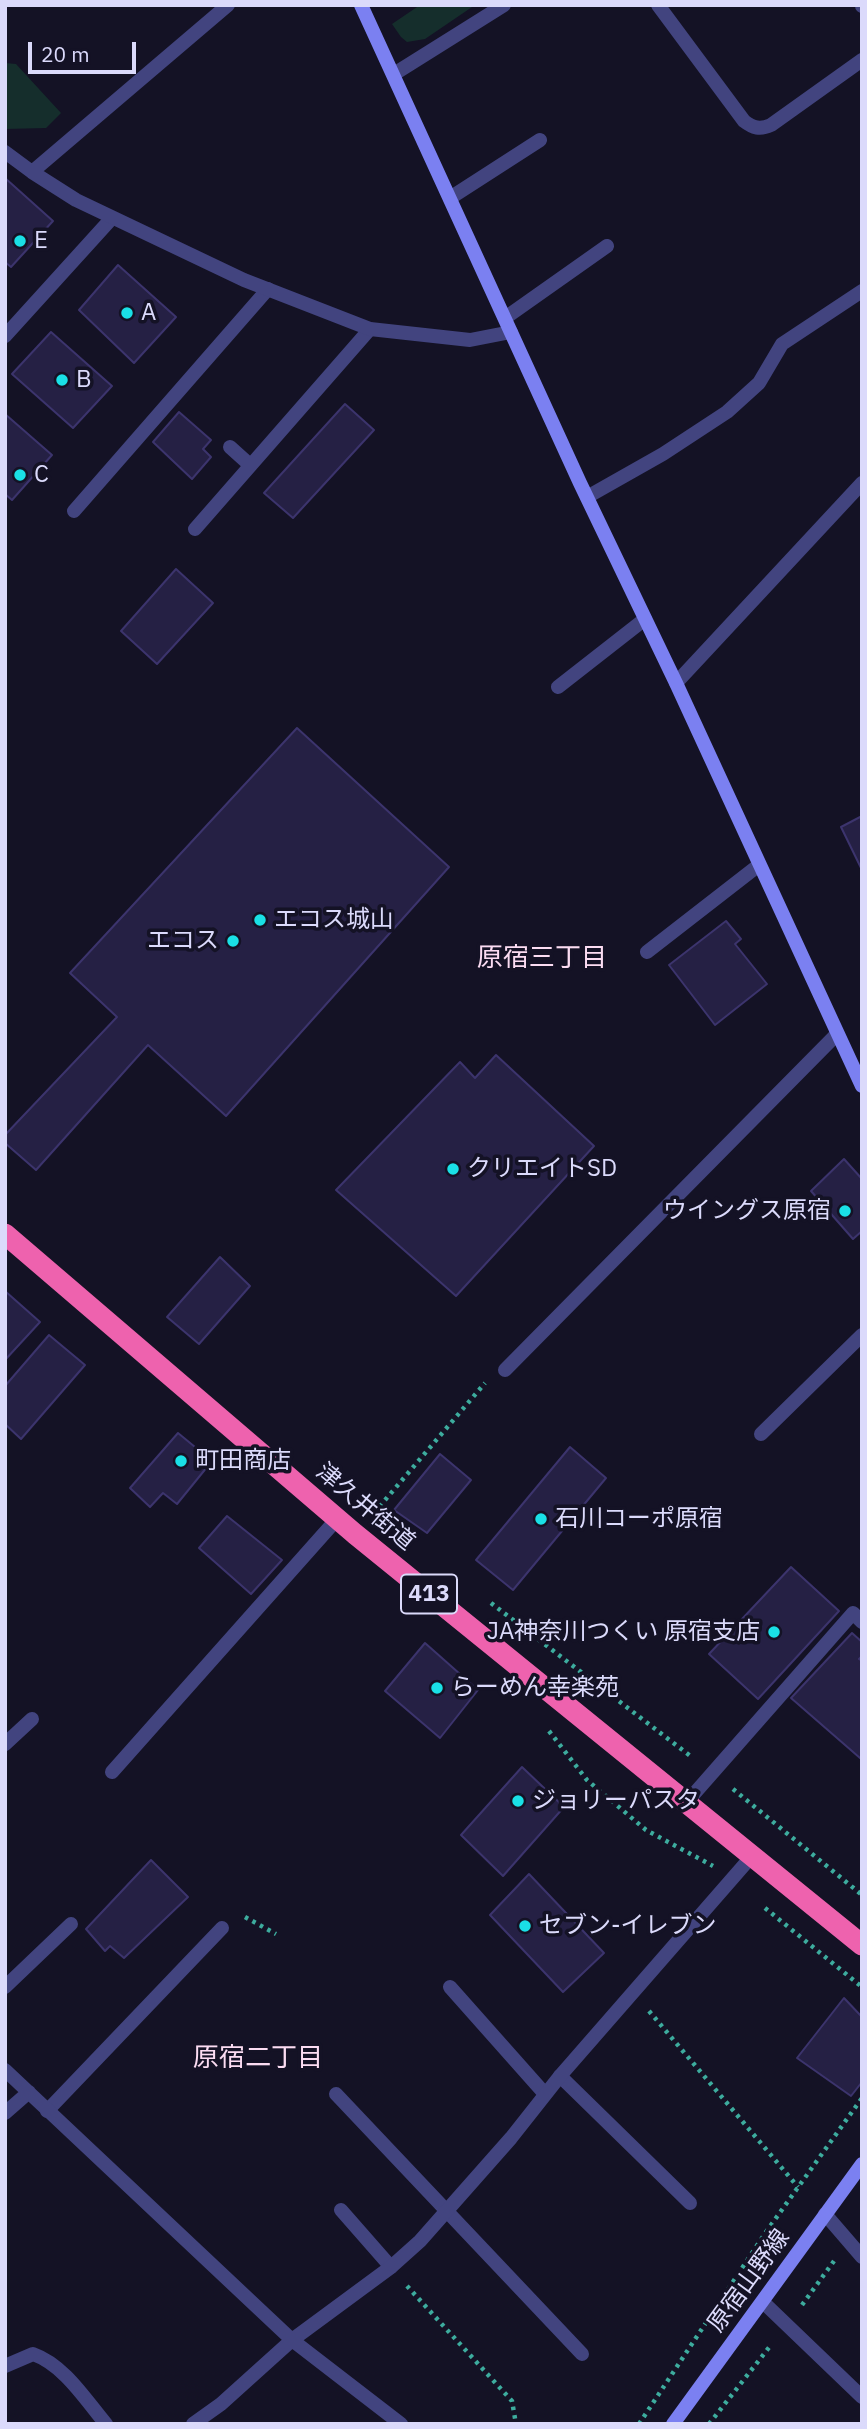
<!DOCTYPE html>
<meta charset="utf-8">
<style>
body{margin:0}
#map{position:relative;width:867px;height:2429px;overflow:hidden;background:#141225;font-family:"IBM Plex Sans",sans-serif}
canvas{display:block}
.frame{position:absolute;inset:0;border:7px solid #dbdafb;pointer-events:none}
.scale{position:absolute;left:28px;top:42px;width:108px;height:32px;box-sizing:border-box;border:4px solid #dbdafb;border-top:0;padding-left:9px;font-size:21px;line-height:24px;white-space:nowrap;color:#dbdafb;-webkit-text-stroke:5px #141225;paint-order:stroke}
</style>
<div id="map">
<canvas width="867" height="2429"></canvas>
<div class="frame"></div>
<div class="scale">20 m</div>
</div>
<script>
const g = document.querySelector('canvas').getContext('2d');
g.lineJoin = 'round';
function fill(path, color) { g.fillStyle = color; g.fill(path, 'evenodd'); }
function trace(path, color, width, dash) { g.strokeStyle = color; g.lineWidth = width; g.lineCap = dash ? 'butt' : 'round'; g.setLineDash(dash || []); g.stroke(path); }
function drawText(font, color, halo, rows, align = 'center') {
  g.font = font + ' "IBM Plex Sans","Noto Sans JP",sans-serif'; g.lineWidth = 7; g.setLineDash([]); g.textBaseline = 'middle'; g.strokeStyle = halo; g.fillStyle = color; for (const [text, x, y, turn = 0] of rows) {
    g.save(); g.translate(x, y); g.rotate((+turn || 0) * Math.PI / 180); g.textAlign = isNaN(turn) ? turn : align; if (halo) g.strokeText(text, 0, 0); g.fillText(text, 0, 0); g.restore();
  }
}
fill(new Path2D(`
 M420,5H475L425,39L407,42L401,37L392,24Z
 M5,63L16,64L61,113L46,128L5,129Z`), '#152e2c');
const building = new Path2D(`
 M5,178L53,221L11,267L5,262Z
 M118,265L176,317L134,363L79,310Z
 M51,332L112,386L73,428L12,374Z
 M345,404L374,430L293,518L264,493Z
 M179,412L211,440L203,449L211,457L192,479L153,442Z
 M5,414L52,455L12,500L5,494Z
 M176,569L213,603L157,664L121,631Z
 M297,728L449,867L226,1116L148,1045L36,1170L5,1143V1135L117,1017L70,973Z
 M862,816V870L841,827Z
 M726,921L741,939L735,944L767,984L715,1025L669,965Z
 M496,1055L594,1146L456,1296L336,1190L460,1062L475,1078Z
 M844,1159L862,1179V1231L853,1239L811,1191Z
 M220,1257L250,1286L199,1344L167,1317Z
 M5,1291L40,1322L5,1360Z
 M49,1335L85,1365L21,1439L5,1424V1386Z
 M178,1433L212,1461L177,1504L163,1493L150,1507L130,1488Z
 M570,1447L606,1478L513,1590L476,1560Z
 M440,1454L471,1480L427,1533L394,1510Z
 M227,1516L282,1560L251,1594L199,1548Z
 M791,1567L839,1611L758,1699L709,1654Z
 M852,1633L862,1642V1656L859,1659L862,1661V1756L860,1758L791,1698Z
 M425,1643L478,1690L440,1738L385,1691Z
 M522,1767L564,1807L503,1876L461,1835Z
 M151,1860L188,1897L124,1958L110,1946L105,1951L86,1929Z
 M529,1874L604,1953L563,1992L490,1915Z
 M844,1998L862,2017V2082L851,2096L797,2058Z`);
fill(building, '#252044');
trace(building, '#3c346d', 2);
trace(new Path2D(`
 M374,1513L485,1383
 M491,1603L693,1758
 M549,1731L587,1780L646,1830L713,1866
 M733,1789L862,1895
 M765,1908L862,1987
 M245,1917L276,1934
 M649,2011L798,2187
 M407,2286L512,2401L516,2424
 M802,2305L834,2261
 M639,2424L766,2232L862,2098
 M709,2424L771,2345`), '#3dac9e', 4.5, [3.5, 5]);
trace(new Path2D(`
 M450,198L540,140
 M505,318L607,246
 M5,336L112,218
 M230,447L250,465
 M74,511L268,289
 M195,529L370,329
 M558,687L645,619
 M647,952L759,865
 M505,1370L836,1035
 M761,1434L862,1335
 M5,1744L32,1719
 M112,1772L337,1519
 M686,1803L853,1613L862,1622
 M5,1987L71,1924
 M450,1987L545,2094
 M560,2076L690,2203
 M336,2094L582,2354
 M47,2111L222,1928
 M341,2210L391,2267
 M825,2214L862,2257
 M763,2302L862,2397
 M5,2366L33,2354C64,2365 85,2399 106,2424`), '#42447f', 14);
trace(new Path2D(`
 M658,5L744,121C753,128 760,130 771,125L862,60
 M862,5V6
 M394,74L504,5
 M5,152L32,172L228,5
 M32,172L76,200L244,280L370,329L470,340L511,332
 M587,497L663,454L727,412L759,383L782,344L862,291
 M676,683L862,483
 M5,2070L292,2340L401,2424
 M5,2113L29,2092
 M193,2424L221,2404L292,2340L391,2267L420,2241L511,2138L560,2076L752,1856`), '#42447f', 14);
trace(new Path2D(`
 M361,5L580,483L676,683L862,1086
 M673,2424L862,2164`), '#7b80f1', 14);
trace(new Path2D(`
 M5,1234L355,1534L862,1945`), '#ee62ae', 21);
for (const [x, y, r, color] of [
 [20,241,7,"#1ae0e6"],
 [127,313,7,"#1ae0e6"],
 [62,380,7,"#1ae0e6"],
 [20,475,7,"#1ae0e6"],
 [260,920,7,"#1ae0e6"],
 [233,941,7,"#1ae0e6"],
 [453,1169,7,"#1ae0e6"],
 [845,1211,7,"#1ae0e6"],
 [181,1461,7,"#1ae0e6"],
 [541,1519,7,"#1ae0e6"],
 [774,1632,7,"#1ae0e6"],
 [437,1688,7,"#1ae0e6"],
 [518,1801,7,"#1ae0e6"],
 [525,1926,7,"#1ae0e6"]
]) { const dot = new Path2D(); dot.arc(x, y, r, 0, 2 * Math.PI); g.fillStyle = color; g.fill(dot); trace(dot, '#141225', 2.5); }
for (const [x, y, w] of [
 [429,1594,56]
]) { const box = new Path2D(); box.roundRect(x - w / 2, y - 19.5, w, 39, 5); g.fillStyle = '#141225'; g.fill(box); trace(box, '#dbdafb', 2); }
drawText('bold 23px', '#dbdafb', null, [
 ["413",429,1594]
]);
drawText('24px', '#dbdafb', '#141225', [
 ["E",34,241],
 ["A",141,313],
 ["B",76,380],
 ["C",34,475],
 ["エコス城山",274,920],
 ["エコス",219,941,"right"],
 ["クリエイトSD",467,1169],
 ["ウイングス原宿",831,1211,"right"],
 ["町田商店",195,1461],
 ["石川コーポ原宿",555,1519],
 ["JA神奈川つくい 原宿支店",760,1632,"right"],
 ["らーめん幸楽苑",451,1688],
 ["ジョリーパスタ",532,1801],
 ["セブン-イレブン",539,1926]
], 'left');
drawText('24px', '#dbdafb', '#141225', [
 ["津久井街道",365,1507,40],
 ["原宿山野線",749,2281,-54]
]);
drawText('26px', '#fbdcf2', '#141225', [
 ["原宿三丁目",542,958],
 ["原宿二丁目",258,2058]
]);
</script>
